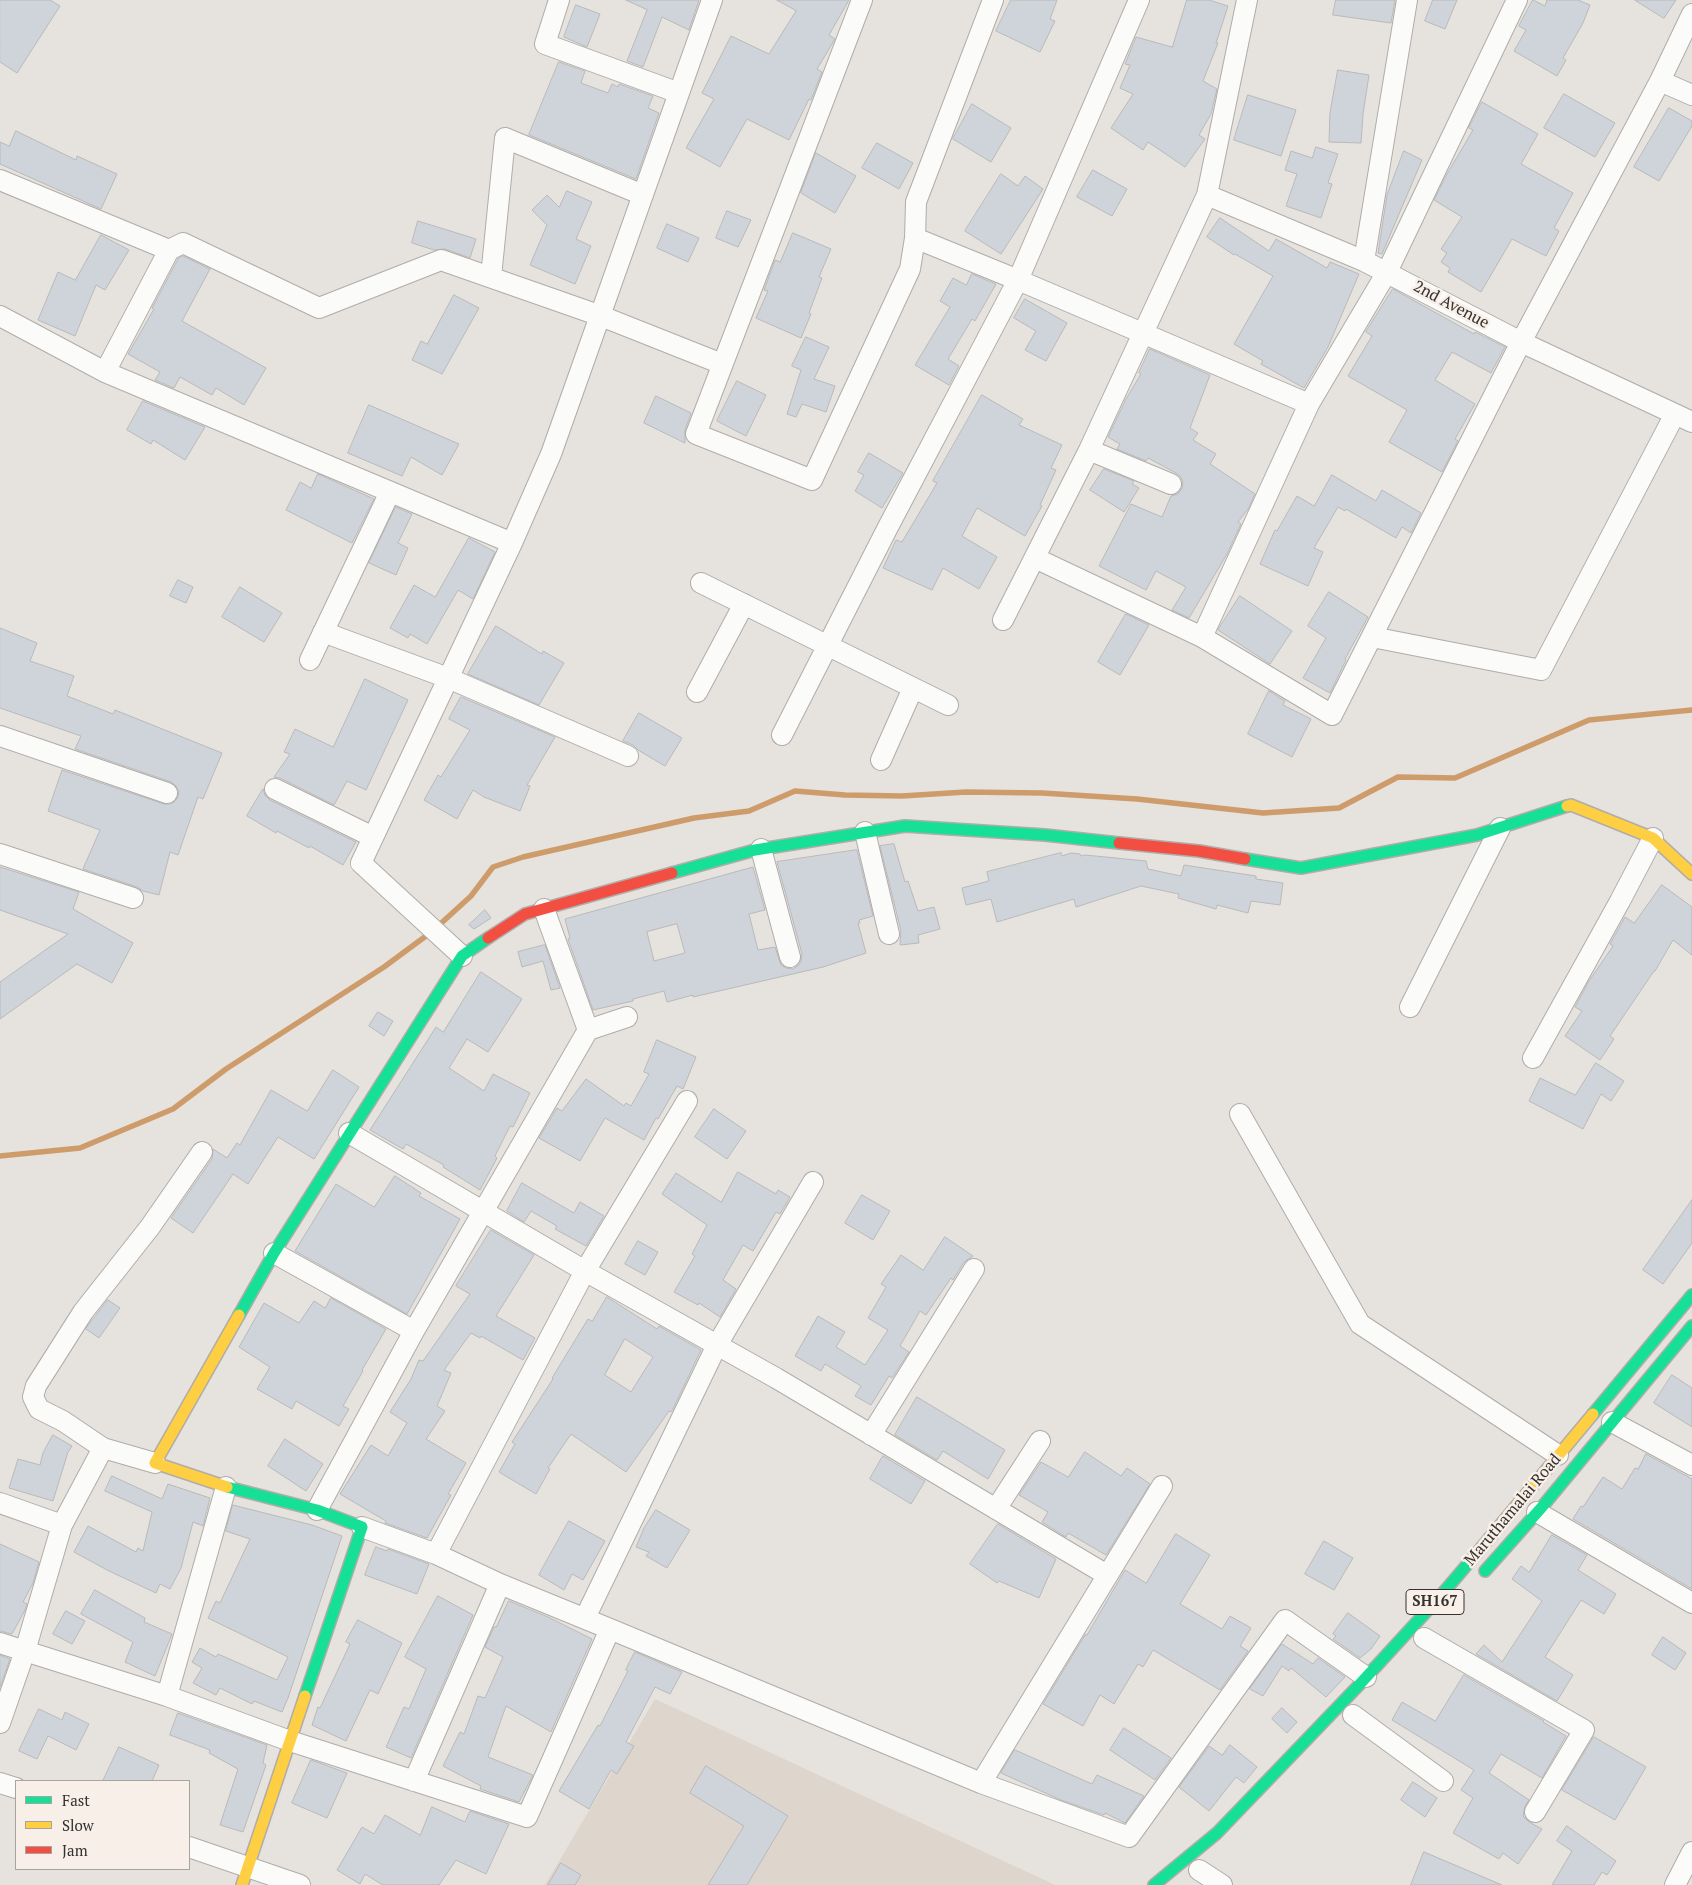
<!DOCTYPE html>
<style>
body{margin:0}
#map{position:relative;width:1692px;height:1885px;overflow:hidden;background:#e6e2de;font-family:"PT Serif",serif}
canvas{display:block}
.legend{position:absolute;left:15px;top:1780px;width:175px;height:90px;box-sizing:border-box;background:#f7efe8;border:1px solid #a9a39e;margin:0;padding:6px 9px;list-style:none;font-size:15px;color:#34312e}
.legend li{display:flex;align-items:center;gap:10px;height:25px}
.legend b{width:25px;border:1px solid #a9a39e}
</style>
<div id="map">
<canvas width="1692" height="1885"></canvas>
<ul class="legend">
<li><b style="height:6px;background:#16e098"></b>Fast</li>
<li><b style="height:6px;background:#ffcf43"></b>Slow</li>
<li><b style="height:6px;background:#f24e42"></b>Jam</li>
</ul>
</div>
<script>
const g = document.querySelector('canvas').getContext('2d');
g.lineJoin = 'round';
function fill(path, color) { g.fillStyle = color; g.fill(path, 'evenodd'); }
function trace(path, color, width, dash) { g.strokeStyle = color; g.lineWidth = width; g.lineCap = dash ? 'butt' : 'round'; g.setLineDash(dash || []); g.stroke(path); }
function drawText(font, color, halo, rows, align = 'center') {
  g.font = font + ' "PT Serif",serif'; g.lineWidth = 5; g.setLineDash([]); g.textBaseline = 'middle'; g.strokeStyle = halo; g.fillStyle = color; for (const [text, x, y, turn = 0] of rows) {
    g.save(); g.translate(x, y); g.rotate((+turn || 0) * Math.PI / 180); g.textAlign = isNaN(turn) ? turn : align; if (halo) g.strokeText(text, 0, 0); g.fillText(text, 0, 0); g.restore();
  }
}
fill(new Path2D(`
 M655,1699L1055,1885H545Z`), '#ded5cc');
trace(new Path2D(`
 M437,927L471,896L493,867L523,857L694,818L749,811L795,791L845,795L902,796L966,792L1042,793L1137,799L1263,813L1339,808L1398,777L1455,778L1589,720L1692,710
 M0,1156L80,1148L173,1109L226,1069L384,967L430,933`), '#ce9c6a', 5.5);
const building = new Path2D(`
 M0,0H50L60,6L17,73L0,62Z
 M626,0H699L689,30L662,17L643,67L627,61L647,10Z
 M777,0H849L829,35L835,39L817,69L822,72L811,100L809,99L789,140L747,119L720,167L686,148L714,99L702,93L731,36L769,54L796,11Z
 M1011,0H1057L1050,19L1055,21L1040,52L996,31Z
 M1187,0H1209L1228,6L1216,43H1218L1203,81L1217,89L1211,114L1199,135L1205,139L1185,167L1148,142L1143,150L1111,128L1133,94L1120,88L1130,65L1125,64L1136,37L1172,47Z
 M1336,0H1395L1391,23L1333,15Z
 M1433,0H1457L1445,29L1425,21Z
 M1533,0L1545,6L1547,0H1578L1590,5L1583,23L1563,58L1566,60L1557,76L1514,51L1526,30L1519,26Z
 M1635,0H1676L1664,18Z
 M576,5L600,14L587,47L564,37Z
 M559,62L585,71L581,83L608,93L612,84L618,87L619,84L653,96L648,108L659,113L636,179L529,135Z
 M1338,70L1369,75L1363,114L1361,143L1329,142L1330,113Z
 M1564,94L1615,123L1595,157L1544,128Z
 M1248,95L1296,110L1281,156L1234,140Z
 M1482,102L1538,134L1521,164L1573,193L1554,228L1559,231L1546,256L1512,239L1481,292L1448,272L1450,268L1441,262L1447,253L1441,249L1462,217L1434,200L1447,174L1473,130L1469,128Z
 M972,104L1011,128L991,162L953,139Z
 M1669,108L1692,121V126L1659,181L1634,167Z
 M16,131L76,160L77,156L117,174L101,209L0,164V142L9,146Z
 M877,143L913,163L899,189L862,168Z
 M1316,147L1338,154L1328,183L1332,184L1321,218L1286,206L1297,174L1285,170L1291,151L1312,158Z
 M1404,151L1422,160L1382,254L1378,253L1387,195Z
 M816,153L856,176L835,213L801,193Z
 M1093,170L1127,189L1112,216L1077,197Z
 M1001,174L1018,186L1025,176L1043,189L1001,254L965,231Z
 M567,191L592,202L576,239L591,246L575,284L530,265L547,225L532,210L547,195L559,207Z
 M727,211L751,220L738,247L716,238Z
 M1220,218L1269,251L1276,239L1327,268L1330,262L1359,274L1328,347L1304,388L1261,364L1263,361L1234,344L1273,276L1235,254L1234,255L1207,237Z
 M418,221L476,239L470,258L445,249L434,250L412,243Z
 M667,224L699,238L688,262L657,248Z
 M793,233L831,249L819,277L822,278L809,313L811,314L801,338L756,318L768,291L764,290L775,260L780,262Z
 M101,235L129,250L105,290L96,285L75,336L38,320L58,272L75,280Z
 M183,256L210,269L182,321L266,368L244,405L216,388L212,395L180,377L174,388L155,380L160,372L128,354L154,309L152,308L178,259Z
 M972,274L996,284L975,321L972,319L948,359L959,366L949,385L915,365L950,307L940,301L953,278L966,285Z
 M1393,289L1474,334L1475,332L1505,347L1491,373L1452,352L1435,380L1475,404L1455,439L1458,441L1442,472L1389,442L1407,410L1348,376L1372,336L1366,332Z
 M454,295L479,308L442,374L412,360L421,341L427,344Z
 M1025,299L1067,323L1046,361L1025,350L1036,331L1014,318Z
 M806,337L829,347L814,379L835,386L826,412L802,404L796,417L787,414L801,370L792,366Z
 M1150,349L1210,375L1190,428L1198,433L1193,440L1216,454L1210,464L1255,494L1248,509L1238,522L1241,524L1227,554L1189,618L1172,610L1186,587L1156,571L1146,590L1099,566L1131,504L1162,517L1171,496L1178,494L1182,488L1183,482L1180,476L1176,473L1148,458L1146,461L1117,449L1120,444L1108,437L1126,399L1141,374L1139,373Z
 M737,381L766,395L746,436L717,421Z
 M982,395L1023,419L1019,425L1062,445L1051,468L1056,470L1040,505L1042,506L1025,536L977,508L962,536L997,557L979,589L943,568L932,590L883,568L896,540L902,542L937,483L933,481Z
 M656,396L691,413L685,430V443L644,423Z
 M143,401L205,427L185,460L153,440L151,444L127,430Z
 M369,405L459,444L442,475L411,457L402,476L348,453Z
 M869,453L903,473L882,508L855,491L864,475L858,472Z
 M1104,469L1134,481L1132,484L1139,488L1124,512L1090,490Z
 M318,474L374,499L352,543L286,510L300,482L311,488Z
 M1332,475L1376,501L1382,490L1421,513L1411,533L1402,527L1396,538L1346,509L1345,511L1338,507L1314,548L1323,552L1308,586L1260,564L1275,530L1277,531L1297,496L1314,506Z
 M396,507L412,514L398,543L408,548L396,575L369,563Z
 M469,538L495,552L473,599L458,590L427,644L410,634L408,638L390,628L414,585L435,597Z
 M178,580L193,587L186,603L170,596Z
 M240,587L282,613L264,642L222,617Z
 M1329,592L1368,617L1345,659L1346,660L1330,693L1303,678L1326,638L1308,626Z
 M1240,596L1292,631L1270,664L1218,630Z
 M1126,614L1149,625L1120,675L1098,662Z
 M496,626L542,654L543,651L564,663L539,705L468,674Z
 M0,628L37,643L30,661L74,676L67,696L113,714L115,710L222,753L203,799L198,797L178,855L170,852L159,895L143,891L137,887L83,869L100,830L48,811L62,770L164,804H170L174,802L178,797L179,791L176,786L171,782L75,749L81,736L0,708Z
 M365,679L408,700L366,790L347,781L334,805L280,778L274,777L290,754L284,752L295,729L333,747Z
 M1269,691L1285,701L1283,705L1311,719L1292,757L1248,734Z
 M461,697L555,737L527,785L530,786L520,811L484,797L473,790L457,819L424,800L438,775L441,777L470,730L449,719Z
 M639,713L682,738L665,766L638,750L633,745L623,741Z
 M263,789L265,795L270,800L356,842L343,865L310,846L309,848L277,831L276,833L247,816Z
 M894,844L905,882L908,881L918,911L934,907L940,929L918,935L919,943L900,945L901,931L880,846Z
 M857,850L873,916L859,920L860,923H858L866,953L823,967L693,997V995L667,1002L664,991L633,999V1001L593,1010L568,939L570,938L565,919L753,867L765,910L749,914L758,950L775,947L781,965L786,968L793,969L799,965L801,961L802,954L777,862ZM677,924L685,953L654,961L647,932Z
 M1061,853L1062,856L1071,853L1080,854L1081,856L1085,855L1146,861L1148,869L1181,876L1184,865L1256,876V879L1283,883L1280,905L1251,901L1248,913L1217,905L1216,909L1178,898L1179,894L1141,886L1076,907L1074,899L997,922L991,899L966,905L962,888L989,881L987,872Z
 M0,867L79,892L73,909L133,943L112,983L77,964L0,1019V982L68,934L0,910Z
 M1662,885L1692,907V955L1673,940L1655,971H1654L1610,1036L1614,1039L1600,1060L1565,1036L1582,1011L1575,1007L1589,981L1613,946L1610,944L1625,917L1634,923Z
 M485,910L491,918L474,929L469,925Z
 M545,945L560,988L551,990L543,961L522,967L518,952Z
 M481,972L522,999L488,1052L467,1039L449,1068L484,1091L493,1074L530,1093L513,1127L510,1126L495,1156L497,1158L480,1190L443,1167L444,1165L406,1144L403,1149L370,1130L436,1027L443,1032Z
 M378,1012L393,1021L384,1036L369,1026Z
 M657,1040L696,1057L683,1089L677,1086L658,1119L656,1118L644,1140L605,1118L580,1161L539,1138L557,1108L562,1111L586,1079L624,1106L626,1103L631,1106L649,1074L644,1072Z
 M1596,1063L1624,1081L1611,1101L1601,1094L1583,1129L1529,1101L1540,1078L1575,1095Z
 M333,1070L359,1087L314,1159L278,1137L248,1184L233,1174L193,1233L171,1218L212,1159L213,1149L227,1158L237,1143L240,1145L271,1090L307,1111Z
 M714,1109L746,1131L727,1159L695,1137Z
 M738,1172L776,1194L778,1190L790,1197L780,1214L776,1212L753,1251L743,1245L723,1280L736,1289L720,1317L699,1303L698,1305L674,1292L695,1256L692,1254L707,1225L662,1194L676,1173L721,1202Z
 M395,1176L421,1193L419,1196L460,1219L407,1314L295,1251L336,1184L374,1207Z
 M522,1183L574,1213L580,1202L604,1216L586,1246L555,1229L557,1226L531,1211L524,1222L507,1211Z
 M862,1195L890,1211L873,1240L845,1223Z
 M1692,1200V1243L1663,1284L1643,1270Z
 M491,1230L534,1255L496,1316L535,1338L523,1360L481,1336L480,1338L471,1333L444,1370L451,1373L437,1406L445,1411L426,1439L466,1463L448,1494L451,1495L427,1538L385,1523L386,1521L340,1494L371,1445L388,1456L407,1423L390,1412L411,1379L419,1360L423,1361L470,1294L456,1286Z
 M945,1237L973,1256L964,1262L953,1280L951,1278L926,1315L920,1311L900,1346L909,1352L892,1378L889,1376L871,1405L855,1396L861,1386L825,1364L821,1371L795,1356L818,1316L845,1332L836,1347L865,1365L888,1330L868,1318L886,1287L881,1284L901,1255L923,1270Z
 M638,1241L658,1252L645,1275L625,1264Z
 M607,1297L657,1329L659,1326L701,1350L673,1409L671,1412L669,1411L626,1472L571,1434L548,1468L550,1469L536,1494L499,1472L515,1444L512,1442L553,1379L552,1378L588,1319L592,1321ZM625,1339L653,1357L631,1392L605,1375Z
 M331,1298L386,1329L362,1370L363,1371L343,1406L349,1409L339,1426L296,1401L292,1409L257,1389L270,1367L239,1347L264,1303L299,1323L314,1301L325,1308Z
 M108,1300L120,1308L99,1338L86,1329Z
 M1672,1375L1692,1388V1427L1654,1403Z
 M917,1397L1005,1450L988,1479L943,1451L937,1460L895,1435Z
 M53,1435L72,1446L68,1452L53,1501L9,1488L18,1459L40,1465L43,1453Z
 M285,1439L323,1464L306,1491L268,1466Z
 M1085,1452L1121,1476L1127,1468L1150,1484L1106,1555L1068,1533L1066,1537L1042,1522L1048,1512L1019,1495L1041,1462L1068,1477Z
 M1646,1454L1692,1479V1589L1573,1519L1581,1506L1583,1507L1603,1477L1622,1489L1635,1468L1638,1469Z
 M883,1456L925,1481L911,1504L870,1479Z
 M112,1476L162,1499L168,1484L210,1498L203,1526L193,1522L181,1568L170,1589L160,1584L156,1593L109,1571L74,1552L88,1526L136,1552L138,1548L143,1551L152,1512L105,1491Z
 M233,1505L312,1525L342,1536L288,1698L282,1712L254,1701L252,1704L220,1688L216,1695L193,1683L202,1668L192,1662L200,1648L216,1657L218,1654L277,1680L288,1657L208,1618L216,1601L220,1603L250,1539L226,1531Z
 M656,1510L690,1530L667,1568L646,1556L649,1552L636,1547L644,1528Z
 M569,1521L605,1541L583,1580L572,1574L564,1590L539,1575Z
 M998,1524L1056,1559L1039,1598L999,1581L997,1583L970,1564Z
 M1176,1534L1210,1555L1180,1604L1222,1629L1230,1616L1251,1628L1240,1646L1248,1651L1220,1690L1153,1650L1143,1667L1138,1664L1114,1704L1100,1695L1083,1726L1043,1704L1085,1635H1087L1125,1570L1146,1583Z
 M1552,1535L1587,1555L1578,1570L1616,1594L1604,1614L1581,1600L1545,1657L1573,1675L1557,1701L1476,1654L1484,1645L1502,1662L1542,1601L1512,1579L1521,1566L1529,1572Z
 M1324,1541L1353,1558L1334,1590L1305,1574Z
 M0,1544L39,1562L33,1583L23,1602L27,1604L24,1612L12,1634L0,1631Z
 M376,1547L387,1551L388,1549L429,1564L417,1594L365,1575Z
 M95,1590L145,1618L144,1622L172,1634L155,1676L125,1662L133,1642L81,1614Z
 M438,1596L473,1615L411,1758L386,1747L404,1707L409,1709L426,1669L405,1657Z
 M509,1601L548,1617L592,1639L551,1732L506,1706L488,1757L533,1775L519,1802L480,1789L481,1786L443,1766L460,1732L464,1734L478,1696L485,1698L503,1657L485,1647L494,1627H496Z
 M66,1611L85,1621L72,1644L53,1634Z
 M1348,1613L1380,1636L1371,1649L1360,1658L1333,1639L1336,1636L1333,1634Z
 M358,1620L402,1643L378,1694L370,1690L346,1741L312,1725L318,1707L320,1708L350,1644L346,1642Z
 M1663,1637L1686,1653L1675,1670L1652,1655Z
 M1282,1644L1313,1664L1318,1658L1345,1677L1326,1697L1291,1668L1289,1671L1282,1666L1263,1696L1250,1689Z
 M635,1652L682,1672L670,1694L655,1687L626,1742L634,1746L617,1774L611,1770L589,1809L559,1791L598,1725L600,1726L628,1671L626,1670Z
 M0,1655L10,1659L0,1687Z
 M1464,1675L1544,1721L1543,1722L1566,1736L1542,1778L1501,1754L1489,1773L1529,1800L1525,1806L1523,1816L1529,1822L1542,1829L1518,1864L1503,1853L1499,1859L1453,1833L1473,1798L1461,1790L1474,1770L1392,1720L1402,1702L1435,1721Z
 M1282,1708L1297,1722L1287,1733L1272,1719Z
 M39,1709L62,1720L65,1712L89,1724L76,1750L48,1736L37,1759L19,1751Z
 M178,1713L267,1745L263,1763L266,1765L243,1832L220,1825L238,1769L209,1753L210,1750L170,1735Z
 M1124,1728L1171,1758L1155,1780L1110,1750Z
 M1594,1737L1646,1767L1615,1820L1562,1790Z
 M1230,1745L1257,1767L1244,1783L1236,1777L1209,1811L1179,1787L1209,1746L1222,1755Z
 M119,1747L159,1765L152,1781H103Z
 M1015,1750L1092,1784L1097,1775L1144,1796L1125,1823L1105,1813L1104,1815L1061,1800L1001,1773Z
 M311,1760L347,1773L327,1818L292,1803Z
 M706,1766L788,1816L747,1885H708L744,1826L690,1793Z
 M1413,1782L1437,1798L1425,1817L1401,1800Z
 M432,1807L465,1822L470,1811L509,1824L486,1874L456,1860L439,1885H383L365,1874L360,1884L337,1870L362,1827L374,1834L385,1815L420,1835Z
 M1567,1826L1616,1861L1607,1875L1602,1872L1594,1885H1552L1572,1851L1557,1841Z
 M1424,1852L1502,1885H1411Z
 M561,1863L581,1875L575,1885H548Z`);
fill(building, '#ced4da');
trace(building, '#b9b9b9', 1);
const street = new Path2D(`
 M559,0L545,44L679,93
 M862,0L696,434L812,480L910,269L915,238L916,202L993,0
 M1139,0L1018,280L1309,404
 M1660,81L1692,95
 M0,180L169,250L105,372
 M1207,195L1364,261L1521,342L1692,422
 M169,250L183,243L319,308L441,260L601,316L722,364
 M1364,261L1407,0
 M491,277L505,138L643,195
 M0,316L105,372L512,543
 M1089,450L1171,484
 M1035,558L1202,637L1332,715L1521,342L1660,81L1692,14
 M701,583L948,705
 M1003,620L1089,450L1207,195L1247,0
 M323,632L448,678L628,756
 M1202,637L1309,404L1387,272L1517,0
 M1372,637L1541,670L1675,414
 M310,660L390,492
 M697,692L744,604
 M782,735L887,529L1018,280L915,238
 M0,736L167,793
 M881,760L913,688
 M275,789L373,837
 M865,832L889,934
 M761,849L790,957
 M0,854L133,898
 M544,909L588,1030L627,1017
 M462,956L361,863L512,543L551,454L712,0
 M1410,1007L1500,828
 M1533,1058L1620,901L1653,838
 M1240,1114L1360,1324L1558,1455
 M349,1133L585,1271L776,1378L1107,1575
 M274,1253L414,1331
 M1612,1422L1692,1465
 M871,1435L974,1269
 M103,1448L63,1421L39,1409L33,1397L36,1386L83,1312L150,1227L202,1152
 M155,1463L103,1448L62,1525L25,1651L167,1696L290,1741L527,1817L610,1629L500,1584L436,1554L362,1527
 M0,1503L62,1525
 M996,1509L1040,1441
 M317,1510L414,1331L588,1030
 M1537,1512L1692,1603
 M436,1554L585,1271L687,1101
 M585,1618L717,1345L813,1182
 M610,1629L981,1783L1129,1837L1285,1620L1366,1677
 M1424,1638L1584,1730L1535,1812
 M0,1643L25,1651L0,1723
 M167,1696L226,1487
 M1353,1715L1443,1781
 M414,1781L500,1584
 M0,1783L16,1788
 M981,1783L1162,1486
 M189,1847L300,1885
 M1199,1870L1222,1885
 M1675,1885L1692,1852`);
const fast = new Path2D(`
 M1245,859L1301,868L1477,835L1567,806
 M672,873L755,850L905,826L1045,835L1119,843
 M239,1315L274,1253L462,956L488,938
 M1593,1414L1692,1295
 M227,1487L317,1510L362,1527L305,1696
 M1485,1571L1542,1507L1692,1326
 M1154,1885L1217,1833L1359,1685L1437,1600L1477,1553`);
const slow = new Path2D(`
 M1567,806L1571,805L1653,838L1692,874
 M227,1487L155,1463L239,1315
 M1477,1553L1593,1414
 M242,1885L305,1696`);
const jam = new Path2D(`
 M1119,843L1199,851L1245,859
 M488,938L525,914L672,873`);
trace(street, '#b0aca9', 22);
trace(fast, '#b0aca9', 14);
trace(slow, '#b0aca9', 14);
trace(jam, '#b0aca9', 14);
trace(street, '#fbfbfa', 20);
trace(fast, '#16e098', 11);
trace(slow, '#ffcf43', 11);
trace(jam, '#f24e42', 11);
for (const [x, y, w] of [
 [1435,1602,58]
]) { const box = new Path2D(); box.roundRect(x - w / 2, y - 12.5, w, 25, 4); g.fillStyle = '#f7efe8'; g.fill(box); trace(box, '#34312e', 1); }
drawText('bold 15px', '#34312e', null, [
 ["SH167",1435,1602]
]);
drawText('16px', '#34312e', '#f7efe8', [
 ["2nd Avenue",1451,305,28],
 ["Maruthamalai Road",1513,1510,-50]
]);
</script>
